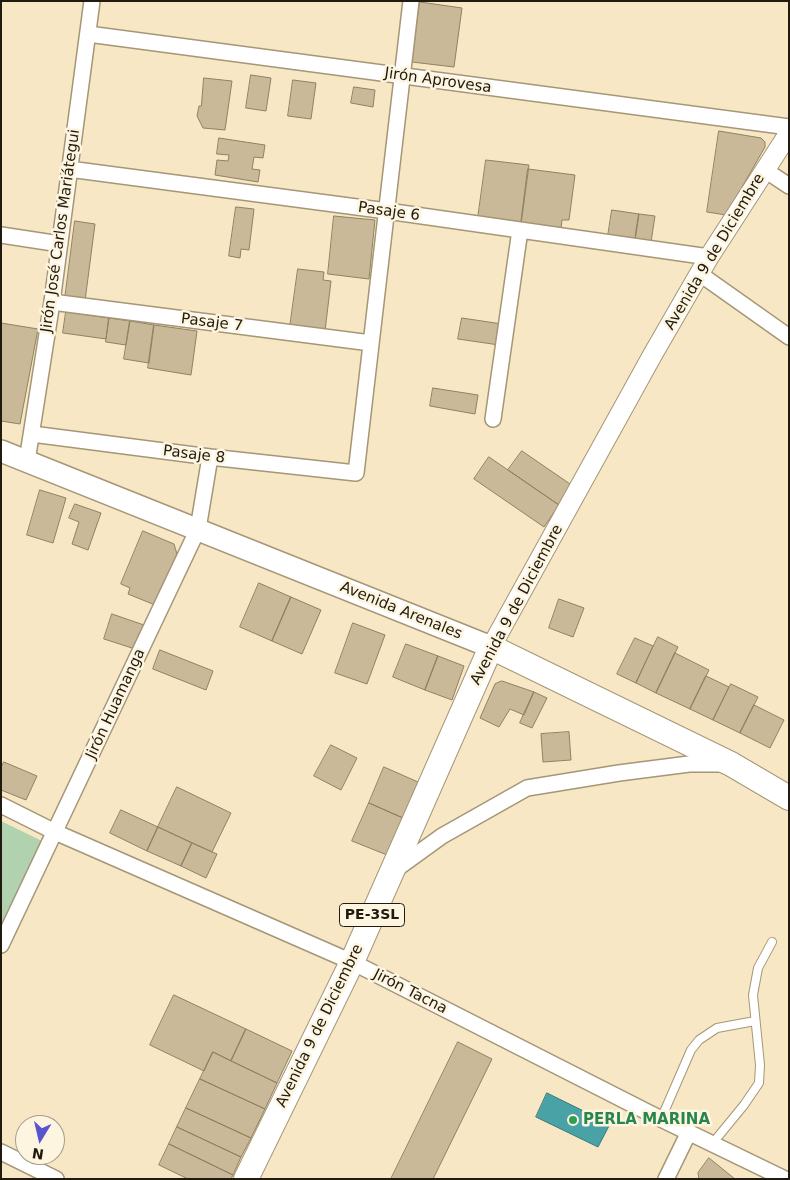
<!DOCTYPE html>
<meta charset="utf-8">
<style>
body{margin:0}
#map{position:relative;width:790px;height:1180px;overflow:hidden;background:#f7e7c5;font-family:"DejaVu Sans",sans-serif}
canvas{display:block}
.frame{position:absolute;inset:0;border:2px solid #201b0e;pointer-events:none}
.north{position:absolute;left:15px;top:1115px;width:50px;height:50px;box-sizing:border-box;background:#fef5e0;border:1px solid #a59e8c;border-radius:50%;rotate:189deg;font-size:14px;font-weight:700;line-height:20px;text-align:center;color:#201b0e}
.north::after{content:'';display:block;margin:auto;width:18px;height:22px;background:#5755cd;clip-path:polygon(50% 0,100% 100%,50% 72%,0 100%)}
</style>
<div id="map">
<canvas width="790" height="1180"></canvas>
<div class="frame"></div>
<div class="north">N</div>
</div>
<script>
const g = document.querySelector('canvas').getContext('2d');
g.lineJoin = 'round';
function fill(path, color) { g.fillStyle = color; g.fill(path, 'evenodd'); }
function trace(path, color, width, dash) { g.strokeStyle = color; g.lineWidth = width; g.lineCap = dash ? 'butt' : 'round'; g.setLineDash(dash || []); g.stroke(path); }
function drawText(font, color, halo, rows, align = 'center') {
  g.font = font + ' "DejaVu Sans",sans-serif'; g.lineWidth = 5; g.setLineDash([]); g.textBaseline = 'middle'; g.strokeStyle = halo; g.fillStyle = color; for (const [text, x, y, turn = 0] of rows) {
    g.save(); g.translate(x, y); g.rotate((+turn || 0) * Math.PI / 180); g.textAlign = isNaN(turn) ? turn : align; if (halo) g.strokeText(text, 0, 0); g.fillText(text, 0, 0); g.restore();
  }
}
fill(new Path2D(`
 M1,821L42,841L1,924Z`), '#b1d2ae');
const water = new Path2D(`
 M547,1093L610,1124L598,1147L536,1117Z`);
fill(water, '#48a2a6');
trace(water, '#3c7a78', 1);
const building = new Path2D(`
 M420,2L462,8L454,67L412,62Z
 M251,75L271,78L266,111L246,108Z
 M204,78L232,81L225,130L203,128L197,116L199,106H201Z
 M293,80L316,83L311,119L288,116Z
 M354,87L375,90L373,107L351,103Z
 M719,131L761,138L765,142V147L726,215L707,212Z
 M219,138L265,145L263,158L254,157L252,169L260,170L258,182L215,175L217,160L228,161L229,155L217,154Z
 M486,160L529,165L521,224L478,218Z
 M528,169L575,175L569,220H562L561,229L521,224Z
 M236,207L254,209L249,250L241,249L240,258L229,256Z
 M612,210L639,214L635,240L608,236Z
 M639,214L655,216L651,242L635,240Z
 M334,216L375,220L369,279L328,274Z
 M75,221L95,224L85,301L65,299Z
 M298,269L324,272L323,280L331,281L325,331L290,327Z
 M66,312L109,318L106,339L63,333Z
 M109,318L130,321L126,345L106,342Z
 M462,318L502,324L499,345L458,339Z
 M130,321L154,325L149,363L124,359Z
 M1,323L38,329L20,424L1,421Z
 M154,325L197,331L191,375L148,368Z
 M433,388L478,395L475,414L430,406Z
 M522,451L573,486L559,505L508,470Z
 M489,457L559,505L544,527L474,479Z
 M40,490L66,498L53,543L27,535Z
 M75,504L101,513L88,550L72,544L79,522L69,518Z
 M143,531L174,544L177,554L155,605L128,594L130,588L121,584Z
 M259,583L291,597L272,641L240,627Z
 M291,597L321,610L302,654L272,641Z
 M559,599L584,608L573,637L549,628Z
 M112,614L144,625L135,649L104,639Z
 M353,623L385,635L367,684L335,673Z
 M658,637L678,647L656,693L636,683Z
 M635,638L653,646L636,683L617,674Z
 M406,644L438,656L425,690L393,677Z
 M160,650L213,671L206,690L153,669Z
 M675,653L709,670L690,709L656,693Z
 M438,656L464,666L452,700L425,690Z
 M706,676L729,687L713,720L690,709Z
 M502,681L534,692L524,715L510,709L499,727L480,718L495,684Z
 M731,684L758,697L740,733L713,720Z
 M534,692L547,698L532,728L520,723Z
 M754,705L784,720L770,748L740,733Z
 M569,732L571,760L543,762L541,734Z
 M331,745L357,758L341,790L314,776Z
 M4,762L37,776L26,800L1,790V768Z
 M384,767L418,782L403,818L369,803Z
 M177,787L231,813L212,852L158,827Z
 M369,803L403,818L387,855L352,841Z
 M121,810L158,827L147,851L110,833Z
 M158,827L192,843L181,866L147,851Z
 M192,843L217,854L206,878L181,866Z
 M174,995L246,1029L231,1061L213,1052L204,1071L150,1045Z
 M246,1029L292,1051L277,1083L231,1061Z
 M458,1042L492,1059L433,1179H391Z
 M213,1052L277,1083L265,1109L200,1079Z
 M200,1079L265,1109L251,1138L186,1108Z
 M186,1108L251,1138L241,1157L177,1127Z
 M177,1127L241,1157L233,1175L169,1144Z
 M169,1144L233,1175L231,1179H188L159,1165Z
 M709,1158L735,1179H699L698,1173Z`);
fill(building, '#c9b998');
trace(building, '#8f8161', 1);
const service = new Path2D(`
 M661,1119L691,1050L699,1040L717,1028L755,1021
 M712,1144L744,1105L759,1083L760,1065L753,995L758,968L772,942`);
const minor = new Path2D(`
 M88,34L789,127
 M69,169L387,211L709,257
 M765,170L789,186
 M1,235L60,244
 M700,274L789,337
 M52,302L371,343
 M493,419L520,230
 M32,434L210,457L356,473L411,1
 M27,461L52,302L92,1
 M1,805L55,832L352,962L661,1119L785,1179
 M395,870L442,836L527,788L619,773L689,764H724
 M1,945L198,529L210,457
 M1,1152L56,1179
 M666,1179L689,1132`);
const tertiary = new Path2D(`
 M491,647L653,354L709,257L789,133`);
const secondary = new Path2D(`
 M1,451L491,647`);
const primary = new Path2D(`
 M246,1179L352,962L491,647L731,764L789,798`);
trace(service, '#a59676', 10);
trace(minor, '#a59676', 18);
trace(tertiary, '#a59676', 21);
trace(secondary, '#a59676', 24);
trace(primary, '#a59676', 26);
trace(service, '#fff', 8);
trace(minor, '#fff', 15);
trace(tertiary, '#fff', 19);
trace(secondary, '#fff', 21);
trace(primary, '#fff', 24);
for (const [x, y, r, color] of [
 [573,1120,5,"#2e9e5b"]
]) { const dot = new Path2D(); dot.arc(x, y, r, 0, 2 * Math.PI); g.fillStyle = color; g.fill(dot); trace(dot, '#fef5e0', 2); }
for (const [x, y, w] of [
 [372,915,65]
]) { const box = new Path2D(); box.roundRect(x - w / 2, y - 11.5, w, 23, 4); g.fillStyle = '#fef5e0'; g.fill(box); trace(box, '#201b0e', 1); }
drawText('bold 14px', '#201b0e', null, [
 ["PE-3SL",372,915]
]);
drawText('15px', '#201b0e', '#fef5e0', [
 ["Jirón Aprovesa",438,81,8],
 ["Pasaje 6",389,212,8],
 ["Jirón José Carlos Mariátegui",61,231,-82],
 ["Avenida 9 de Diciembre",715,252,-59],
 ["Pasaje 7",212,323,7],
 ["Pasaje 8",194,455,7],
 ["Avenida 9 de Diciembre",517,605,-62],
 ["Avenida Arenales",401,611,22],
 ["Jirón Huamanga",116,704,-65],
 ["Jirón Tacna",410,992,27],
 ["Avenida 9 de Diciembre",320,1026,-64]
]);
drawText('bold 15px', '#27864d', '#fef5e0', [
 ["PERLA MARINA",583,1120]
], 'left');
</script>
